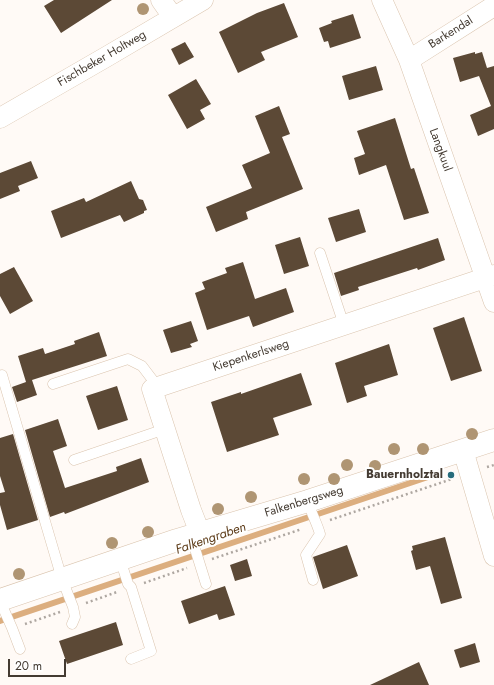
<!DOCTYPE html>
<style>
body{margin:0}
#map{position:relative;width:494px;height:685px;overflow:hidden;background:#fffaf6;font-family:Jost,sans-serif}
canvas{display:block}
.scale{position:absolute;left:8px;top:659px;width:58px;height:18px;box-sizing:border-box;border:2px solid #443b32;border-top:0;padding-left:5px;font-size:12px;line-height:14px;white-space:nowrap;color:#443b32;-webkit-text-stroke:3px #fff;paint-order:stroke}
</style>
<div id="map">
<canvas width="494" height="685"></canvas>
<div class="scale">20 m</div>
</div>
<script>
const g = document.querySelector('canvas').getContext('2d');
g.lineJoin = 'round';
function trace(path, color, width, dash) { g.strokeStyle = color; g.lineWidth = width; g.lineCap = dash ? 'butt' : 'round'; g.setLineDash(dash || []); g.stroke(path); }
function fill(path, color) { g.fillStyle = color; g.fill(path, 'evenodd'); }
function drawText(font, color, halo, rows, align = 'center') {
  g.font = font + ' Jost,sans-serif'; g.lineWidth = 4; g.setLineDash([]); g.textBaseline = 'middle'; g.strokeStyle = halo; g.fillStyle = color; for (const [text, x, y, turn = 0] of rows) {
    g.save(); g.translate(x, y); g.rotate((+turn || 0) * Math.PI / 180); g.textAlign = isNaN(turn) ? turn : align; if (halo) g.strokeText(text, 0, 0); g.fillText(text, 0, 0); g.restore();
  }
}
trace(new Path2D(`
 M0,621L428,477`), '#dcae7f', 6);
fill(new Path2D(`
 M54,0H112L61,33L44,6Z
 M284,3L298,37L261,52L265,60L238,73L219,32L257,13Z
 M353,14L361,38L330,48L328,41L324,42L319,28L332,23L331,21Z
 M185,42L194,57L179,65L171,49Z
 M475,52V54L482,52L487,68L494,66V129L478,136L470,115L491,106L479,76L460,82L453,58Z
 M376,66L383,90L349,100L342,76Z
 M196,79L211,104L200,110L205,119L187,129L168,95Z
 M279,106L290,134L282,137L303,189L246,212L248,219L216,232L206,207L252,188L242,165L270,153L255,116Z
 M395,118L411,169L414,168L429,213L404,220L386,165L359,175L354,158L365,154L357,131Z
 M31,161L38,178L18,186L20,191L0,199V173Z
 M131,181L139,199L143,200L147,210L144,211V213L124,222L120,215L61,238L51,211L84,198L86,202Z
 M359,209L366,232L336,242L328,218Z
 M300,237L309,266L284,274L275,245Z
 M438,238L445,260L418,270L417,268L358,287L359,290L341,296L334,273Z
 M243,262L255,299L286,288L294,312L253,327L249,316L207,330L195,293L205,289L202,282L227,273L225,268Z
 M14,267L33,301L10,314L0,296V274Z
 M464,317L482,371L451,381L433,328Z
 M191,321L198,341L190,344L192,347L171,353L163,330Z
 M99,332L107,356L32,380L37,395L17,402L12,387L26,382L18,356L43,348L45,354L75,344L74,341Z
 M389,344L398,375L364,386L367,396L347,403L335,363Z
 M301,373L312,405L273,418L279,435L227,452L211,402L241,392V394Z
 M117,386L128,420L98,430L86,396Z
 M58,419L67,446L53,451L65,488L117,471L116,467L141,458L149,482L65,514L64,512L50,517L25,430Z
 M13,434L38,520L7,530L0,505V493L5,492L0,476V438Z
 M445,537L462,598L441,604L430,566L416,570L411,551L413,550L412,546Z
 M347,545L358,576L323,589L313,557Z
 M247,559L252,576L235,581L230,565Z
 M225,586L235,615L219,620L217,614L189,624L181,601Z
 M116,622L123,645L67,664L59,641Z
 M475,643L480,662L460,668L454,650Z
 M419,662L429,685H370Z`), '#5c4936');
const lane = new Path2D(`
 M320,253L344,325
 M2,375L62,579L73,607L75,617L72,624
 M53,384L128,359L142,366L158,387
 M74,460L165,429
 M308,501C311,513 317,523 320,534L306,555L313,580
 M191,536L206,584
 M120,559L128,584L131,587L151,651L131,659
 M0,601L12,628L20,649`);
const street = new Path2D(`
 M161,0L173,17
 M382,0L409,60L494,302
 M409,60L494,6
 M0,118L106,57L203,0
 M463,450L494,556
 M200,533L191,510L152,389L494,275`);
const secondary = new Path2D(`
 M0,600L177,540L308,501L494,440`);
trace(lane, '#dac4ae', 11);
trace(street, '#dac4ae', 21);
trace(secondary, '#dac4ae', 23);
trace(new Path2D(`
 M487,467L494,465
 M330,520L452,479
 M212,559L302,529
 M144,583L187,568
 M86,603L117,592
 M25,624L60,612`), '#aea7a1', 2.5, [2, 3]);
trace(lane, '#fff', 10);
trace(street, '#fff', 20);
trace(secondary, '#fff', 22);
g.fillStyle = '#af9573';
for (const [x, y] of [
 [143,9],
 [472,434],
 [394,449],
 [423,449],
 [347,465],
 [375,466],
 [304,479],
 [334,479],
 [251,497],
 [218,509],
 [148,532],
 [112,543],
 [19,574]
]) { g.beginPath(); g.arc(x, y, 6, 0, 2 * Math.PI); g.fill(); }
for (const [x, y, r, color] of [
 [451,475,4,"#276c7c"]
]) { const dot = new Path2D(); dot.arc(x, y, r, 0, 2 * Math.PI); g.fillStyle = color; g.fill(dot); trace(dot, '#fff', 1.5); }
drawText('12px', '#443b32', '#fff', [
 ["Barkendal",451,33,-32],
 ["Fischbeker Holtweg",102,59,-30],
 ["Langkuul",440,150,70],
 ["Kiepenkerlsweg",251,356,-18],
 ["Falkenbergsweg",304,502,-17]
]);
drawText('bold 12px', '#443b32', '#fff', [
 ["Bauernholztal",443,475]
], 'right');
drawText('italic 13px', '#5e3d1a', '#fff', [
 ["Falkengraben",211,539,-19]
]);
</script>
